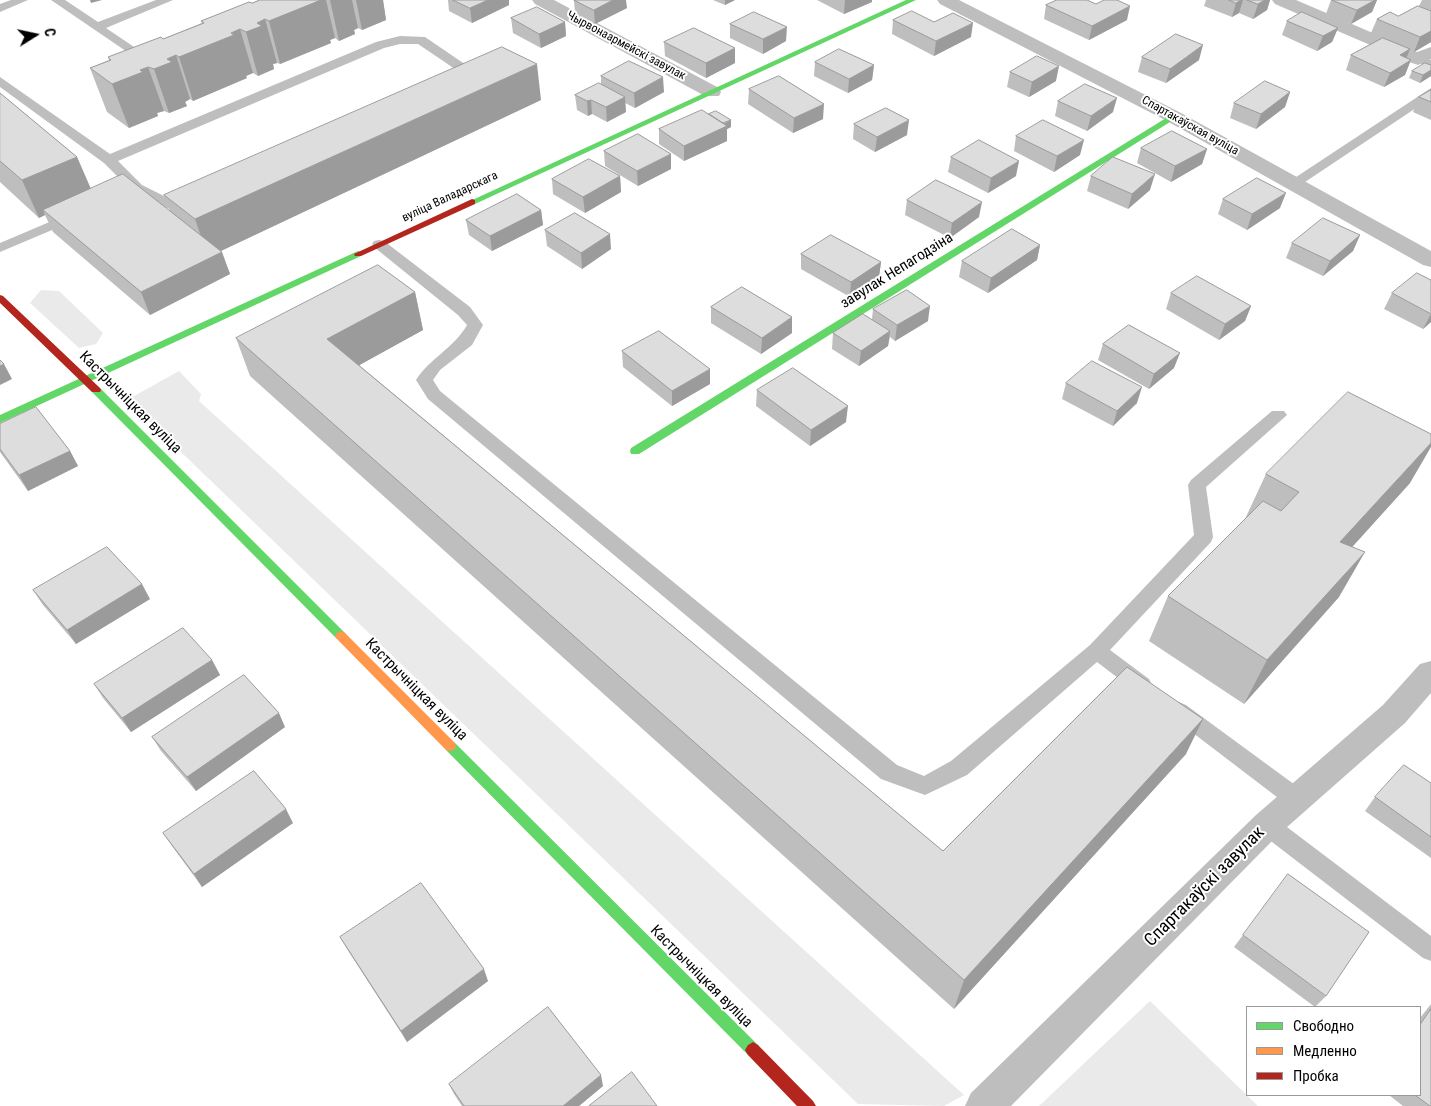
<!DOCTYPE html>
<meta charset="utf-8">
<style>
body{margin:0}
#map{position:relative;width:1431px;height:1106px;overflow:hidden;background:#fff;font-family:"Roboto Condensed",sans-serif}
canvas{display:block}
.legend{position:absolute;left:1246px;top:1006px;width:175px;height:90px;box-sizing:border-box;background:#fff;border:1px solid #999;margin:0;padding:6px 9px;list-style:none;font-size:15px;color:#000}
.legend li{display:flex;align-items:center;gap:10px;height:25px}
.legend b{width:25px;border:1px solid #999}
.north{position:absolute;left:10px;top:10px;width:50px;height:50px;-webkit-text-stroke:4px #fff;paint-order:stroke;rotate:80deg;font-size:14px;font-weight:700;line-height:20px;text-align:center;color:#000}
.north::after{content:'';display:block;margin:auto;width:18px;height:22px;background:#000;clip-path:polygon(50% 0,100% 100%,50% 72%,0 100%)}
</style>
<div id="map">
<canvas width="1431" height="1106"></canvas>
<ul class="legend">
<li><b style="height:6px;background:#63d668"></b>Свободно</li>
<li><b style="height:6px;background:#ff974d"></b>Медленно</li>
<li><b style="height:6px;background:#b3261e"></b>Пробка</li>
</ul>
<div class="north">С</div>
</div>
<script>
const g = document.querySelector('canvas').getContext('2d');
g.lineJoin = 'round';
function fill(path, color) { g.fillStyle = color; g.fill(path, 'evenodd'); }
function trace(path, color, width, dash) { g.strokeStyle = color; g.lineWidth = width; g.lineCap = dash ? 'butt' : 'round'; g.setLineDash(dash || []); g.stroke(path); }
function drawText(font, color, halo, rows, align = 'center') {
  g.font = font + ' "Roboto Condensed",sans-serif'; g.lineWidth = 4; g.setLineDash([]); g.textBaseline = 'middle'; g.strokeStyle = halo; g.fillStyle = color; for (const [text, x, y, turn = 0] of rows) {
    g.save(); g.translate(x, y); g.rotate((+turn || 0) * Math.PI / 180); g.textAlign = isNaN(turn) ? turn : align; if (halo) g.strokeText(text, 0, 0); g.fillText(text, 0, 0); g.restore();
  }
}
fill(new Path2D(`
 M41,290L59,291L103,333L96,344L79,348L30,303Z
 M179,371L201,394L199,401L964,1095L944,1106L858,1104L127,400Z
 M1150,1001L1258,1106H1039Z`), '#eaeaea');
fill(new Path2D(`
 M11,0H28L0,12V4Z
 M51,0H65L98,22L156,0H173L106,28L143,53L145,56L139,60Z
 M400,36L425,37L472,69L474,72L470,87H460L459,84L461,73L418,44H400L384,48L118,161L142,185L178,203L195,204L197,207C182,226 152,195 137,193C133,193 130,195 125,194L123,191L128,187L104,163L0,87V77L110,154L376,42Z
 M1418,55L1431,60V69L1412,59L1414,56Z
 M1431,88V98L1299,186L1294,187L1287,183Z
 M73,212L78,213L80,216L78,219L0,252V243Z
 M379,240L384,241L470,307L483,325L472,345L440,370L433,380L440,391L897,765L924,776L951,761L1090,645L1194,535L1188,485L1191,480L1272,411H1284L1287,415L1206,487L1213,537L1211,542L1110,650L1149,679L1152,685L1149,691L1142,693L1135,691L1097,662L967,775L925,795L881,779L428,399L416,380C430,358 454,348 467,325L458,315L374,247L372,244L374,241Z
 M1179,702L1186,705L1306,793L1309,800L1306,807L1298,810L1290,807L1172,717L1169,711L1172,705Z
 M1267,815L1275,818L1431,936V961L1423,958L1259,832L1256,825L1259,818Z`), '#bebebe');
fill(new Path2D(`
 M532,0H554L719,88L721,92L719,96H705L535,4Z
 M937,0H959L1181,113L1431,251V267L1423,265L1167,121L940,4Z
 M1272,0H1296L1417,52L1431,47V59L1418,65L1412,63L1275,4Z
 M1431,661V693L1405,723L1278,835L1011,1106H965L971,1093L1256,815L1383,705L1420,664Z`), '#bebebe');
fill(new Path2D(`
 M906,0H916L475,204H469L468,202Z
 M1171,115L1178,117L639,454H631L630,451L631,448Z
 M358,251L361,252V256L0,423V415Z
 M96,387L100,388L345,633L347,636L345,639H337L92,392L91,390L92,388Z
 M450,741L454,742L758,1045L761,1050L758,1055L753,1058L748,1055L446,750L444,746L446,742Z`), '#63d668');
fill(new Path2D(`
 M341,631L345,633L454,742L456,746L454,750L450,751L446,750L337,639L335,636L337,633Z`), '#ff974d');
fill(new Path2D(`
 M472,199L475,200V204L361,256H355L354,254Z
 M0,295L3,296L100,388L101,390L100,392H92L0,303Z
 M753,1042L758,1045L813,1101L816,1106H797L748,1055L745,1050L748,1045Z`), '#b3261e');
fill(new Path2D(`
 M260,0H383L386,20L362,30L358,28L354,30L355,34L339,41L335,38L330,40L331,43L280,64L277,63L273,64L274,69L258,76L253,73L246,76L247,78L193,101L190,99L185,102L187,106L169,113L164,111L157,113L158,116L129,128L107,112L90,68L109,60L108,57L163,39L202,23L201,21Z
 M448,0H509V5L472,23L449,11Z
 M574,0L627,8L595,24L575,14Z
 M713,0H735L725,5Z
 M817,0H872V2L844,14Z
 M1206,0H1270L1267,10L1253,19L1239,13L1232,17L1204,6Z
 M1331,0H1377L1372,12L1351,24L1326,14Z
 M1422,0H1431V42L1414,52L1410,50L1407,58L1405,75L1384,87L1346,70L1351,55L1382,38L1371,33L1377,19L1398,16L1419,6Z
 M1096,4L1127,20L1089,40L1044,19L1046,5Z
 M511,18L565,22L566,36L541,48L513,33Z
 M893,20L934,22L971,37L934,56L892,34Z
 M1287,21L1338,28L1332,42L1317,51L1282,35Z
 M730,24L786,41L763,54L730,38Z
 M664,42L735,63L706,78L665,56Z
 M1142,57L1199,60L1166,83L1138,72Z
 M815,62L874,65L872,80L848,93L814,76Z
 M1431,65V76L1420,83L1409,78L1412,71Z
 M1010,72L1056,81L1029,97L1007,87Z
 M601,76L664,92L635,108L625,103L626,112L607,122L592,114L588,116L577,110L575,95L601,85Z
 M749,89L823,119L793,133L748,104Z
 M1431,90V120L1413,112L1419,97Z
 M1290,92L1285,107L1256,129L1230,118L1234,103Z
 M0,93L77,157L91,189L170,211L164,195L541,100L221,251L230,274L150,315L53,232L45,215L39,218L0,182Z
 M1058,101L1113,112L1087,131L1055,116Z
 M709,114L731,120V127L727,129V141L684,161L659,144V129Z
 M854,124L907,135L875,152L853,139Z
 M1016,136L1080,155L1054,172L1014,151Z
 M1141,148L1207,149L1202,164L1171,182L1137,163Z
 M604,151L671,154V169L638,186L605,166Z
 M951,157L1016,176L988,193L948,172Z
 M620,176L621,192L585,213L553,194L552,179Z
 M1091,176L1150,190L1128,209L1087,191Z
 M1223,199L1280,208L1247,230L1218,214Z
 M907,200L979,217L950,238L905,215Z
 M541,210L543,225L492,251L469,235L466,220Z
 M545,230L611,249L582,269L547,246Z
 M1360,235L1353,251L1323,276L1286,258L1292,243Z
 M1040,245L1037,260L988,293L959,277L962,261Z
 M801,254L881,262L879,277L850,297L801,269Z
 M1431,280V322L1423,329L1384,309L1392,293Z
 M415,292L423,330L359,365L943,851L1186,754L954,1009L250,376L236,338Z
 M1171,293L1251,306L1245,321L1219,340L1166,309Z
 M711,307L792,333L761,354L711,323Z
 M873,309L928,321L895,341L890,337L888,346L859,366L832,349L833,333L872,319Z
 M1103,344L1174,368L1149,389L1098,360Z
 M622,351L710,384L672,406L623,367Z
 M1066,383L1137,403L1113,426L1062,399Z
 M757,390L846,422L810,446L756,406Z
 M0,424L70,451L78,466L28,491L0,452Z
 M1266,474L1410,483L1352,547L1339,597L1244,704L1149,641L1168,596L1245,519Z
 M33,590L150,599L76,644L43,605Z
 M212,660L220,675L131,732L103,698L94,684Z
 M285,727L196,791L161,751L152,737Z
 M1431,783V858L1365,811L1375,797Z
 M293,823L202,887L172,846L163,833Z
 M1243,935L1326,996L1315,1007L1234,947Z
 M340,937L488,981L407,1042L347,949Z
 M1431,1004V1106H1403L1389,1095H1420V1018Z
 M449,1084L603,1086L579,1106H462L454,1094Z`), '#bebebe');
fill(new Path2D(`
 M90,0H102L91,3Z
 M318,0H326L335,38L330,40L331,43L280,64L269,21Z
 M330,0H352L358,28L354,30L355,34L339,41Z
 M356,0H383L386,20L362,30Z
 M488,0H509V5L472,23L470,8Z
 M613,0H626L627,8L595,24L594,10Z
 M725,0H735L725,5Z
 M845,0H872V2L844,14Z
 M1241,0H1243L1239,13L1232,17L1236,3Z
 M1265,0H1270L1267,10L1253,19L1258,4Z
 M1375,0H1377L1372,12L1351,24L1357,10Z
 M1130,6L1127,20L1089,40L1092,26Z
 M265,19L277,63L273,64L274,69L258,76L246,32L257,23Z
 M565,22L566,36L541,48L539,34Z
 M973,23L971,37L934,56L936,41Z
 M787,27L786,41L763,54V39Z
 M1338,28L1332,42L1317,51L1323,36Z
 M240,29L253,73L246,76L247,78L193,101L179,57Z
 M1431,31V42L1414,52L1420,37Z
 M1203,45L1199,60L1166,83L1170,69Z
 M735,48V63L706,78V63Z
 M1410,49L1404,64L1400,55Z
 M176,55L190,99L185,102L187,106L169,113L154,69L167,59Z
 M1411,60L1405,75L1384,87L1390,73Z
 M537,64L541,100L208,257L195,219Z
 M874,65L872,80L848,93L849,79Z
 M1059,66L1056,81L1029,97L1032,82Z
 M148,67L164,111L157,113L158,116L129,128L112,84Z
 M1431,70V76L1420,83L1423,75Z
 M663,77L664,92L635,108L634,93Z
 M1290,92L1285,107L1256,129L1261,114Z
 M625,97L626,112L607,122L606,107Z
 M1117,98L1113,112L1087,131L1091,116Z
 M591,100L592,114L588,116L587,101Z
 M824,104L823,119L793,133L794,118Z
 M731,120V127L727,129V141L684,161V146Z
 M909,120L907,135L875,152L877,137Z
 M1084,140L1080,155L1054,172L1057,156Z
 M1207,149L1202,164L1171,182L1175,166Z
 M671,154V169L638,186L637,171Z
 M77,157L93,194L43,210L45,215L39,218L22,180Z
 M1019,161L1016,176L988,193L991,178Z
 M1155,174L1150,190L1128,209L1132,194Z
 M620,176L621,192L585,213L583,197Z
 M1286,193L1280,208L1247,230L1252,214Z
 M982,202L979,217L950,238L952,223Z
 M541,210L543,225L492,251L490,236Z
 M610,234L611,249L582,269L581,253Z
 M1360,235L1353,251L1323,276L1330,261Z
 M1040,245L1037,260L988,293L991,278Z
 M222,252L230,274L150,315L141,292Z
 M881,262L879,277L850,297L851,282Z
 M415,292L423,330L338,377L327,339Z
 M930,306L928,321L895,341L897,325Z
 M1251,306L1245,321L1219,340L1225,324Z
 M1431,314V322L1423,329Z
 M792,317V333L761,354L762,338Z
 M890,331L888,346L859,366L861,351Z
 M1180,353L1174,368L1149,389L1154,374Z
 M4,364L12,379L0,385V366Z
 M710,369V384L672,406V391Z
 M1142,387L1137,403L1113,426L1117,411Z
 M848,406L846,422L810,446L811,430Z
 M1431,443V447L1410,483L1316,587L1340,542Z
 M70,451L78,466L28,491L19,475Z
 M1365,552L1339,597L1244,704L1267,660Z
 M142,584L150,599L76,644L67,630Z
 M212,660L220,675L131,732L122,718Z
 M279,713L285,727L196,791L187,777Z
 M1203,719L1186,754L954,1009L964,980Z
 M286,809L293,823L202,887L194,874Z
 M484,969L488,981L407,1042L401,1031Z
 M601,1075L603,1086L579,1106H563Z`), '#9b9b9b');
const building = new Path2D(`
 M260,0H321L269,21L265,19L257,23L262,26L246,32L240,29L231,33L234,35L179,57L176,55L167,59L172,62L154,69L148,67L140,70L143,72L112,84L90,68L111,60L108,57L161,37L163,39L204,23L201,21L249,2L252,3Z
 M453,0H488L470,8Z
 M574,0H613L594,10Z
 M1057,0H1087L1096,4L1104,0H1117L1130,6L1092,26L1046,5Z
 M1229,0H1241L1236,3Z
 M1247,0H1265L1258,4Z
 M1332,0H1375L1357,10Z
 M1418,6L1431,11V31L1420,37L1377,19L1390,12L1398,16Z
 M537,7L565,22L539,34L511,18Z
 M912,11L934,22L953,13L973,23L936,41L893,20Z
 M754,12L787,27L763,39L730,24Z
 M1302,12L1338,28L1323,36L1287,21Z
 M694,28L735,48L706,63L664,42Z
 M1176,34L1203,45L1170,69L1142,57Z
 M1383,38L1410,49L1400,55L1411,60L1390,73L1351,55Z
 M502,47L537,64L195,219L164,195Z
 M839,49L874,65L849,79L815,62Z
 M1037,56L1059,66L1032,82L1010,72Z
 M629,61L663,77L634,93L601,76Z
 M1425,63L1431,65V70L1423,75L1412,71Z
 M779,76L824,104L794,118L749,89Z
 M1265,81L1290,92L1261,114L1234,103Z
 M599,83L625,97L606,107L591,100L587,101L575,95Z
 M1085,84L1117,98L1091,116L1058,101Z
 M1431,90V102L1419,97Z
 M0,93L77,157L22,180L0,161Z
 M886,108L909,120L877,137L854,124Z
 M702,110L727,126L684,146L659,129Z
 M716,111L731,120L723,123L709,114Z
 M1043,120L1084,140L1057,156L1016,136Z
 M1172,131L1207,149L1175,166L1141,148Z
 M638,134L671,154L637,171L604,151Z
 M979,140L1019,161L991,178L951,157Z
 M1113,157L1155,174L1132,194L1091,176Z
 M589,159L620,176L583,197L552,179Z
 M123,174L222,252L141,292L43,210Z
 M1257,178L1286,193L1252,214L1223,199Z
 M936,180L982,202L952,223L907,200Z
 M517,194L541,210L490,236L466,220Z
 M575,213L610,234L581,253L545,230Z
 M1323,218L1360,235L1330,261L1292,243Z
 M1012,229L1040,245L991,278L962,261Z
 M831,235L881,262L851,282L801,254Z
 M378,265L415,292L327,339L943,851L1127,667L1203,719L964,980L236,338Z
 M1417,273L1431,280V314L1392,293Z
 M1197,276L1251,306L1225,324L1171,293Z
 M742,287L792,317L762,338L711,307Z
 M907,290L930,306L897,325L873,309Z
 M863,314L890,331L861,351L833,333Z
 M1129,325L1180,353L1154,374L1103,344Z
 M659,331L710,369L672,391L622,351Z
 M0,360L4,364L0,366Z
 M1092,361L1142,387L1117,411L1066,383Z
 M793,368L848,406L811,430L757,390Z
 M1348,392L1431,434V443L1340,542L1365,552L1267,660L1168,596L1263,501L1281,511L1299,492L1266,474Z
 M36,407L70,451L19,475L0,449V424Z
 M107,547L142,584L67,630L33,590Z
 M183,628L212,660L122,718L94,684Z
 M244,675L279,713L187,777L152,737Z
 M1404,765L1431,783V837L1375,797Z
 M254,771L286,809L194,874L163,833Z
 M1288,874L1369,932L1326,996L1243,935Z
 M421,883L484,969L401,1031L340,937Z
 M548,1007L601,1075L563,1106H464L449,1084Z
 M1431,1009V1106H1430L1415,1095H1420V1025Z
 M632,1072L657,1106H589Z`);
fill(building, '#ddd');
trace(building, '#9b9b9b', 1);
drawText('12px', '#000', '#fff', [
 ["Чырвонаармейскі завулак",626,46,28],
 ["Спартакаўская вуліца",1190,126,29],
 ["вуліца Валадарскага",450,197,-25]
]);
drawText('15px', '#000', '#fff', [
 ["завулак Непагодзіна",897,271,-32],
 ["Кастрычніцкая вуліца",130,403,45],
 ["Кастрычніцкая вуліца",416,690,45],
 ["Кастрычніцкая вуліца",701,977,45]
]);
drawText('18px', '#000', '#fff', [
 ["Спартакаўскі завулак",1205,887,-45]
]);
</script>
